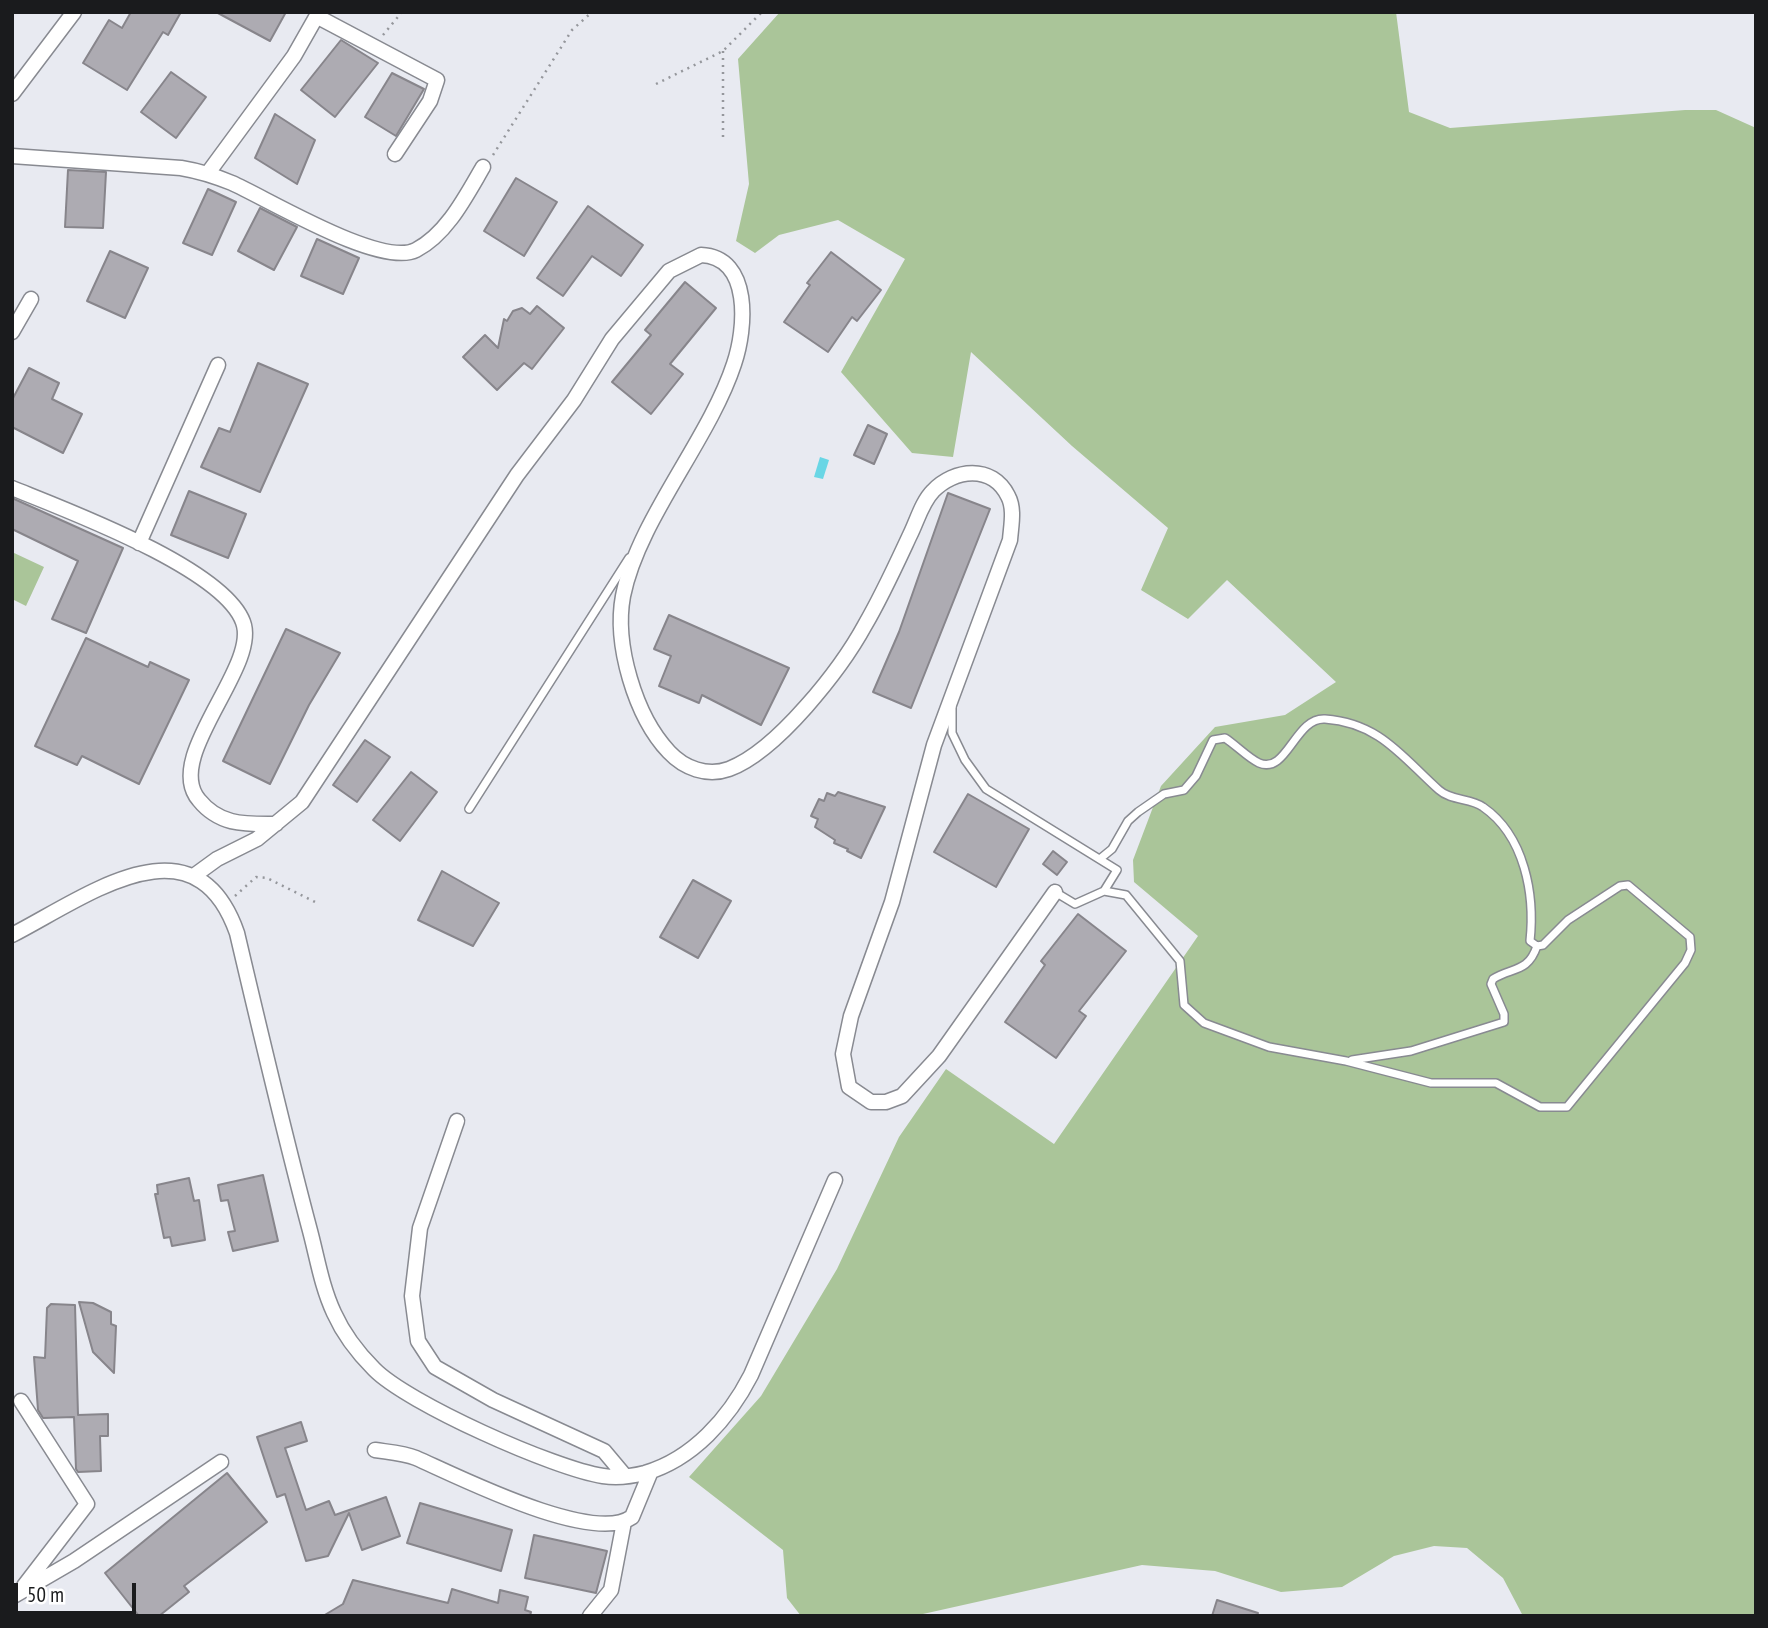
<!DOCTYPE html>
<style>
body{margin:0}
#map{position:relative;width:1768px;height:1628px;overflow:hidden;background:#e8eaf1;font-family:"PT Sans Narrow",sans-serif}
canvas{display:block}
.frame{position:absolute;inset:0;border:14px solid #1a1b1d;pointer-events:none}
.scale{position:absolute;left:14px;top:1583px;width:122px;height:32px;box-sizing:border-box;border:4px solid #1a1b1d;border-top:0;padding-left:9px;font-size:21px;line-height:24px;white-space:nowrap;color:#1a1b1d;-webkit-text-stroke:5px #fff;paint-order:stroke}
</style>
<div id="map">
<canvas width="1768" height="1628"></canvas>
<div class="frame"></div>
<div class="scale">50 m</div>
</div>
<script>
const g = document.querySelector('canvas').getContext('2d');
g.lineJoin = 'round';
function fill(path, color) { g.fillStyle = color; g.fill(path, 'evenodd'); }
function trace(path, color, width, dash) { g.strokeStyle = color; g.lineWidth = width; g.lineCap = dash ? 'butt' : 'round'; g.setLineDash(dash || []); g.stroke(path); }
fill(new Path2D(`
 M780,12H1396L1409,112L1450,128L1685,110H1716L1756,128V1616H1523L1503,1578L1467,1548L1434,1546L1394,1556L1342,1587L1281,1592L1215,1571L1142,1565L914,1616H801L787,1598L783,1550L689,1477L761,1396L837,1269L899,1137L946,1069L1054,1144L1198,936L1134,882L1133,860L1161,786L1215,727L1285,715L1336,682L1227,580L1188,619L1141,590L1168,528L1072,446L971,352L953,457L912,453L841,372L905,259L838,220L779,235L755,253L736,241L749,184L738,59Z
 M12,552L44,567L26,606L12,599Z`), '#aac599');
fill(new Path2D(`
 M820,457L829,460L823,479L814,477Z`), '#69d6e5');
const building = new Path2D(`
 M131,12H181L168,35L163,32L127,90L83,63L109,20L122,28Z
 M216,12H286L270,41Z
 M341,40L378,63L335,117L301,90Z
 M171,72L206,97L176,138L141,112Z
 M392,73L424,89L396,136L365,117Z
 M275,114L315,140L297,184L255,158Z
 M68,170L106,172L103,228L65,227Z
 M516,178L557,202L524,256L484,231Z
 M208,189L236,202L212,255L183,243Z
 M588,206L643,245L621,276L592,256L563,296L537,278Z
 M260,208L297,227L274,270L238,251Z
 M317,239L359,258L343,294L301,276Z
 M110,251L148,268L125,318L87,301Z
 M831,252L881,290L857,321L852,317L828,352L784,322L810,285L807,283Z
 M685,282L716,308L670,364L683,374L651,414L612,382L651,335L645,330Z
 M537,306L564,328L532,369L524,363L497,390L463,357L485,335L498,348L504,319L507,321L513,311L522,308L530,314Z
 M258,363L308,384L260,492L201,467L219,428L230,432Z
 M29,368L59,383L52,399L82,414L63,453L12,427V400Z
 M868,425L887,434L874,464L854,455Z
 M189,491L246,514L228,558L171,535Z
 M948,493L990,509L911,708L873,692L899,632Z
 M12,498L123,548L86,633L52,619L78,561L12,529Z
 M669,615L789,668L761,725L702,695L699,703L659,686L671,656L654,649Z
 M286,629L340,653L309,705L270,784L223,761Z
 M86,638L148,667L150,662L189,680L139,784L82,756L77,765L35,746Z
 M365,740L390,757L357,802L333,785Z
 M411,772L437,792L400,841L373,820Z
 M838,792L885,807L861,858L847,851L848,849L834,843L835,840L815,827L818,819L811,816L819,799L824,801L827,793L835,796Z
 M968,794L1029,829L996,887L934,852Z
 M1053,851L1067,862L1057,875L1043,864Z
 M442,871L499,903L473,946L418,920Z
 M693,880L731,901L698,958L660,937Z
 M1078,914L1126,951L1079,1011L1086,1016L1056,1058L1005,1022L1045,965L1041,961Z
 M263,1175L278,1241L233,1251L228,1232L235,1231L228,1200L221,1201L218,1185Z
 M189,1178L194,1201L199,1200L205,1240L172,1246L170,1237L164,1238L155,1194H158L157,1185Z
 M79,1302L93,1303L111,1312V1324L116,1326L114,1373L93,1352Z
 M51,1304L75,1305L78,1415L108,1414V1436H100L101,1471L78,1472L76,1469L74,1417L43,1418L38,1410L34,1357L45,1358L47,1308Z
 M301,1422L307,1441L285,1448L306,1510L329,1501L335,1515L386,1497L400,1536L362,1550L349,1513L328,1556L306,1561L285,1494L277,1497L257,1437Z
 M227,1473L267,1522L184,1586L189,1592L159,1616H139L105,1573Z
 M420,1503L512,1530L501,1571L407,1543Z
 M534,1535L607,1551L596,1593L525,1578Z
 M353,1580L448,1603L452,1589L498,1603L500,1590L528,1597L525,1610L531,1612L530,1616H323L343,1604Z
 M1217,1600L1258,1613L1257,1616H1212Z`);
fill(building, '#adabb2');
trace(building, '#87858b', 2);
const lane = new Path2D(`
 M952,707V733L965,760L986,789L1117,870L1104,891L1075,904L1055,892
 M469,809L629,558
 M1101,858L1112,849L1128,821L1138,812L1164,794L1184,790L1196,776L1213,740L1225,738C1236,745 1248,758 1259,763C1287,775 1295,717 1325,719C1380,723 1402,757 1439,790C1451,801 1471,798 1483,807C1525,836 1535,895 1530,941L1537,946L1543,945L1568,920L1620,886L1628,885L1690,937L1691,950L1685,963L1567,1107H1540L1496,1083H1431L1346,1061L1269,1047L1204,1023L1184,1005L1180,961L1126,895L1104,891
 M1352,1060L1411,1051L1504,1022V1014L1491,984L1493,979C1512,967 1528,973 1537,946`);
const street = new Path2D(`
 M318,17L437,80L430,101L395,154
 M12,94L74,12
 M12,156L181,168C199,171 215,176 232,183C268,199 381,268 416,250C447,234 466,196 483,167
 M208,173L294,56L319,12
 M12,332L31,299
 M12,488C66,510 223,568 243,622C260,667 162,757 199,800C220,826 246,824 276,824
 M139,543L218,365
 M195,875L217,859L257,839L302,802L517,475L574,400L612,339L669,271L701,255C752,257 746,329 734,364C709,440 638,520 623,596C614,644 635,716 669,752C684,768 707,777 729,769C777,751 841,669 865,625C882,596 896,565 910,535C917,521 922,502 933,491C954,469 992,464 1008,496C1015,509 1011,526 1010,540L934,745L892,902L851,1016L843,1054L849,1087L871,1102H886L902,1096L939,1056L1055,892
 M12,935C86,897 195,813 237,933C260,1031 283,1129 309,1227C317,1256 321,1285 334,1313C343,1333 359,1354 374,1369C407,1403 555,1469 603,1476C616,1478 633,1476 645,1473C693,1459 729,1418 751,1375L835,1180
 M457,1121L420,1228L412,1296L418,1341L435,1367L493,1400L604,1451L625,1476
 M21,1401L87,1504L24,1586
 M375,1450C388,1452 404,1453 416,1458C459,1477 593,1545 632,1517L651,1471
 M12,1597L74,1561L221,1462
 M590,1616L611,1590L624,1522`);
trace(lane, '#888a91', 10);
trace(street, '#888a91', 17);
trace(new Path2D(`
 M383,35L402,12
 M723,51V141
 M656,84L723,51L762,12
 M493,155L572,30L592,12
 M235,896L256,877L267,878L319,904`), '#95979c', 2.5, [2, 5]);
trace(lane, '#fff', 7);
trace(street, '#fff', 14);
</script>
